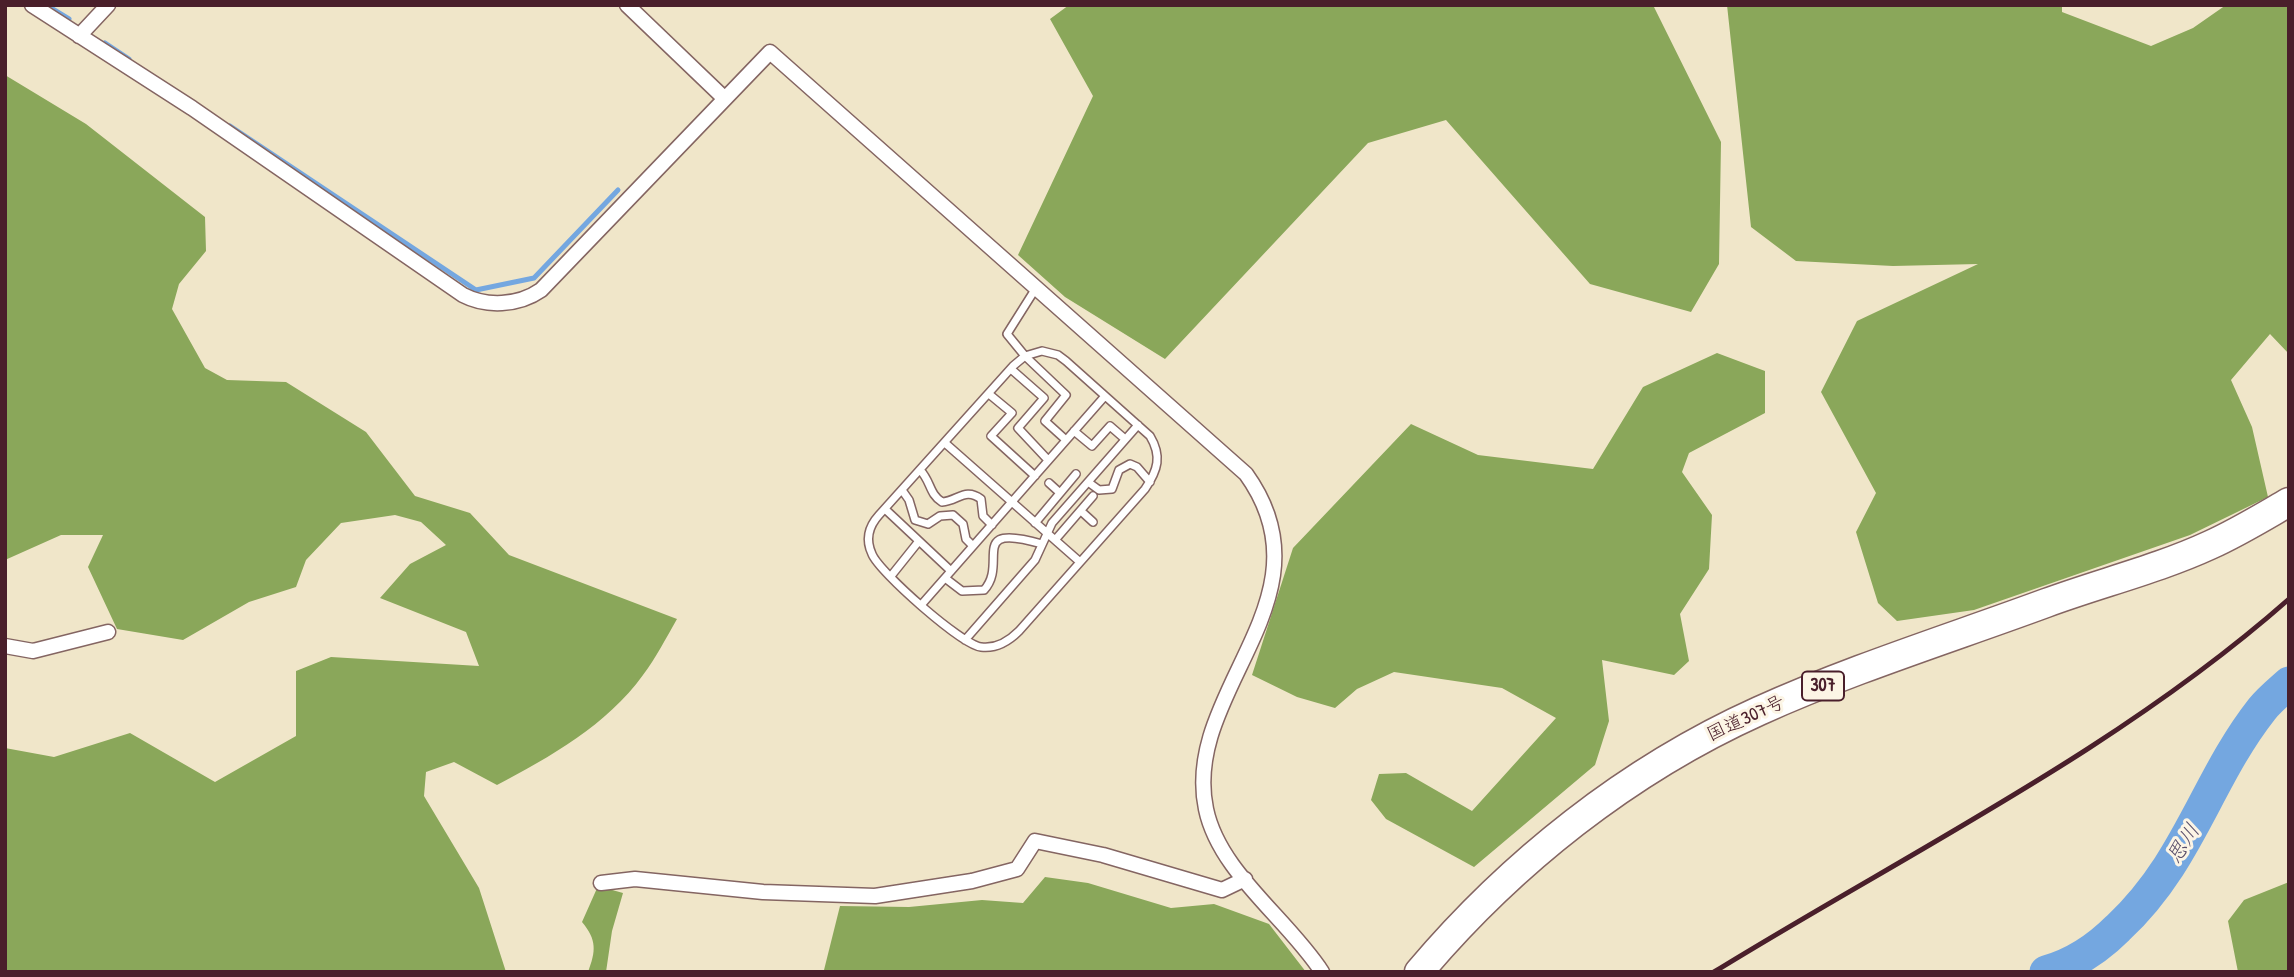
<!DOCTYPE html>
<meta charset="utf-8">
<style>
body{margin:0}
#map{position:relative;width:2294px;height:977px;overflow:hidden;background:#f0e6c9;font-family:"Patrick Hand",sans-serif}
canvas{display:block}
.frame{position:absolute;inset:0;border:7px solid #4a1f2b;pointer-events:none}
</style>
<div id="map">
<canvas width="2294" height="977"></canvas>
<div class="frame"></div>
</div>
<script>
const g = document.querySelector('canvas').getContext('2d');
g.lineJoin = 'round';
function fill(path, color) { g.fillStyle = color; g.fill(path, 'evenodd'); }
function trace(path, color, width, dash) { g.strokeStyle = color; g.lineWidth = width; g.lineCap = dash ? 'butt' : 'round'; g.setLineDash(dash || []); g.stroke(path); }
function drawText(font, color, halo, rows, align = 'center') {
  g.font = font + ' "Patrick Hand","Klee One",sans-serif'; g.lineWidth = 6; g.setLineDash([]); g.textBaseline = 'middle'; g.strokeStyle = halo; g.fillStyle = color; for (const [text, x, y, turn = 0] of rows) {
    g.save(); g.translate(x, y); g.rotate((+turn || 0) * Math.PI / 180); g.textAlign = isNaN(turn) ? turn : align; if (halo) g.strokeText(text, 0, 0); g.fillText(text, 0, 0); g.restore();
  }
}
fill(new Path2D(`
 M1069,5H1653L1721,142L1719,264L1691,312L1590,284L1446,120L1368,143L1165,359L1065,297L1018,255L1093,96L1050,19Z
 M1727,5H2062V12L2151,46L2193,28L2226,5H2289V354L2270,334L2231,380L2252,427L2268,497L2190,535L1974,610L1897,621L1878,603L1856,532L1876,493L1821,392L1857,321L1978,264L1893,266L1796,261L1751,227Z
 M5,75L86,124L205,217L206,251L179,284L172,309L205,368L227,380L286,382L366,432L415,496L470,513L509,555L677,619C666,638 656,658 643,675C607,725 550,757 497,785L454,762L426,772L424,796L479,888L506,972H5V748L54,757L130,733L215,782L296,736V671L331,657L479,666L466,632L380,598L410,564L446,545L421,522L395,515L341,523L306,560L296,587L249,602L183,640L117,629L88,567L103,535H61L5,560Z
 M1717,353L1765,371V413L1689,453L1682,472L1712,515L1709,569L1680,614L1689,661L1674,675L1602,660L1609,721L1595,765L1474,867L1386,819L1371,800L1379,774L1406,773L1472,811L1556,718L1502,688L1394,672L1357,689L1335,708L1297,697L1252,675L1293,548L1411,424L1478,455L1593,469L1643,387Z
 M1045,877L1088,883L1171,908L1214,904L1269,924L1306,972H819L824,970L840,906L909,907L982,900L1023,903Z
 M2289,882V972H2238L2228,921L2244,900Z
 M598,886L623,893L612,931L606,972H588C596,951 597,940 582,922Z`), '#8aa75a');
trace(new Path2D(`
 M46,5L69,19
 M105,43L129,59
 M230,126L476,290L534,278L618,190`), '#74a7e0', 5);
trace(new Path2D(`
 M2046,972C2075,964 2097,949 2118,928C2189,862 2206,780 2262,709C2269,700 2280,691 2289,683`), '#74a7e0', 33);
const lane = new Path2D(`
 M1036,288L1007,334L1025,356L1066,395L1045,421L1066,440
 M1042,351L1058,355L1066,361L1150,436C1162,456 1158,470 1145,489L1019,631C1009,641 996,649 981,647C962,645 879,572 872,554C865,539 869,526 879,515L1013,366L1025,356Z
 M1011,369L1044,398L1018,428L1048,460
 M989,394L1012,413L991,436L1035,476
 M1074,431L1092,446L1110,426L1125,439
 M945,443L1080,562
 M920,470C931,481 929,494 942,502C958,501 965,487 981,499L983,516L992,525
 M1088,482L1099,490L1112,489L1119,470L1130,464L1137,467L1150,482
 M1049,483L1060,493
 M902,490L909,500L915,520L928,524L940,516L953,515L963,524L966,539L973,546
 M885,509L951,571
 M1081,511L1093,522
 M1035,523L1076,474
 M1055,540L1093,496
 M891,576L919,541
 M945,578L962,591L984,590C1009,563 966,522 1042,544
 M922,604L1105,396
 M965,640L1035,560L1052,523L1138,425`);
const street = new Path2D(`
 M32,5L192,108L463,295C486,307 518,306 541,290L770,52L1246,474C1336,599 1181,691 1206,809C1219,872 1287,918 1322,972
 M627,5L724,98
 M79,36L108,5
 M5,646L33,651L108,632
 M601,883L635,879L763,892L875,896L972,881L1017,869L1035,841L1103,855L1222,890L1245,879`);
const highway = new Path2D(`
 M1419,972C1511,863 1628,770 1759,711C1852,669 1951,638 2046,603C2100,583 2158,569 2210,545C2237,533 2263,517 2289,502`);
trace(lane, '#846562', 10);
trace(street, '#846562', 17);
trace(highway, '#846562', 31);
trace(lane, '#fff', 7);
trace(street, '#fff', 14);
trace(highway, '#fff', 28);
trace(new Path2D(`
 M1714,972C1907,853 2118,750 2289,599`), '#4a1f2b', 5);
for (const [x, y, w] of [
 [1823,686,42]
]) { const box = new Path2D(); box.roundRect(x - w / 2, y - 14.5, w, 29, 5); g.fillStyle = '#fcf5e5'; g.fill(box); trace(box, '#4a1f2b', 2); }
drawText('bold 18px', '#4a1f2b', null, [
 ["307",1823,686]
]);
drawText('19px', '#4a1f2b', '#fcf5e5', [
 ["国道307号",1746,719,-25]
]);
drawText('italic 21px', '#594f6a', '#fcf5e5', [
 ["思川",2184,844,-57]
]);
</script>
